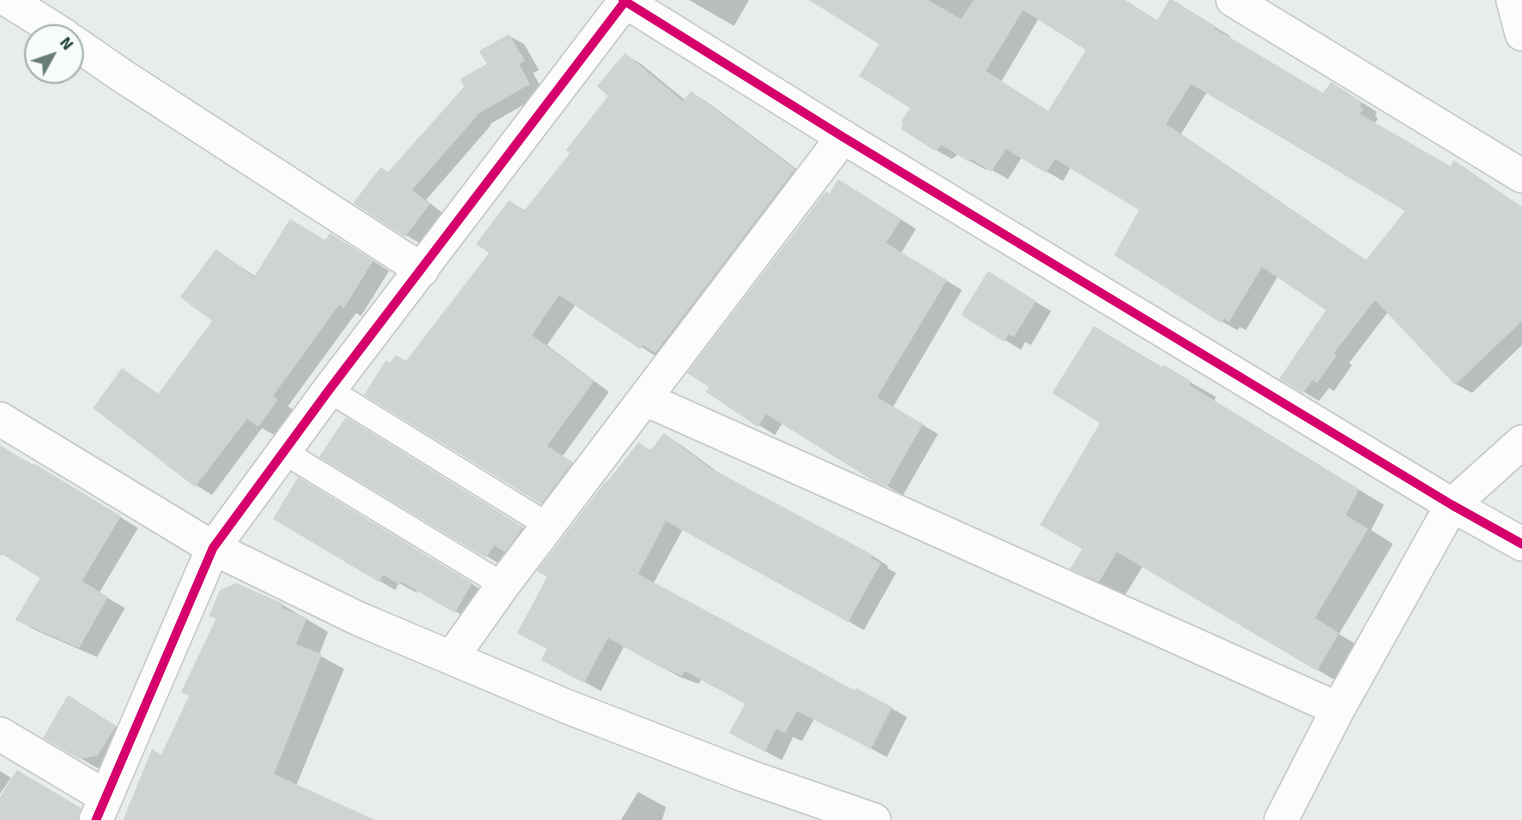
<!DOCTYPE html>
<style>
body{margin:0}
#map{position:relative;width:1522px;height:820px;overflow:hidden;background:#e8edeb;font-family:Signika,sans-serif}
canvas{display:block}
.north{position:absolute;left:24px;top:24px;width:60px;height:60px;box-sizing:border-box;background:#f7fbf9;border:2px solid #a3b1ad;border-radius:50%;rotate:50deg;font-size:16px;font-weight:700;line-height:24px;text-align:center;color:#24423a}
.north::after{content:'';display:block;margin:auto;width:21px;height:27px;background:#697e78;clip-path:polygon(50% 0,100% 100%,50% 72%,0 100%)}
</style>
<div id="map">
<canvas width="1522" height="820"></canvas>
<div class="north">N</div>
</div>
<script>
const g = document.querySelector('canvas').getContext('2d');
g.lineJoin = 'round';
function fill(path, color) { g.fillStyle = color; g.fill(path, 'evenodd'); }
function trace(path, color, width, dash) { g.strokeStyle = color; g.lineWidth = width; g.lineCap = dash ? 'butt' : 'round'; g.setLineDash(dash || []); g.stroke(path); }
fill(new Path2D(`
 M689,0H749L734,26Z
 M828,0H1124L1158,22L1186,9L1230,36L1229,38L1324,94L1347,93L1377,112L1375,116L1378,119L1374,124L1522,208V345L1472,393L1456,384L1388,312L1349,363L1352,365L1334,391L1329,388L1319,401L1281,378L1328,309L1278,276L1246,330L1240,327L1237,330L1221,321L1141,210L1071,167L1063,181L1022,157L1008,179L988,168L986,170L958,154L952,159L936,150L912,107L881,43ZM1039,18L1088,50L1049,112L1001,82ZM1207,92L1408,211L1367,261L1181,134Z
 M509,36L524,44L539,70L533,73L544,93L490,124L491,125L426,200L444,214L421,244L406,235L389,173L489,64Z
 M625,55L641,64L685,100L691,93L707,102L810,179L657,357L576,304L547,345L609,392L562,457L588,472L558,512L542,503L391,365L407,363L491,253L510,202L526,211L572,153L610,96Z
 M855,190L916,229L901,253L962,290L893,407L938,434L903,495L876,480L783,422L775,435L759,425L830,195Z
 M325,242L347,244L389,271L361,316L356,313L288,406L293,410L274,435L262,428L212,495L196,485L123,370L160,395L214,320L216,250L256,277Z
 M1004,283L1051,311L1031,345L1025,342L1021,350L1005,340Z
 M1164,367L1216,397L1214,401L1384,505L1371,530L1393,544L1339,634L1364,649L1343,685L1143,566L1125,595L1097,583L1072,568L1084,549Z
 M362,428L538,537L503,566L321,456Z
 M665,435L681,445L723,476L873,556L888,566L887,568L896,573L864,630L683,529L653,584L855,692L891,708L907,717L887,757L814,719L802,741L793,737L782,760L747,742V704L701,679L699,684L680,677L624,646L601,691L559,668L549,649L608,484L639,444L652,451Z
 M0,447L54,476L138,528L99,593L125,608L97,657L35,630L18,620L42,578L2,553L0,556Z
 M315,489L487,593L472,621L418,590L417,593L399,583L395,590L275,518Z
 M283,605L328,632L319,655L344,669L296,786L372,820H124L162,757Z
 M84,707L131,736L113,765L97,768L45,737Z
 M0,771L11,778L0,794Z
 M638,792L666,807L662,820H621Z`), '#0003');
fill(new Path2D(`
 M809,0H928L961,19L974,0H1125L1157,20L1169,0H1173L1215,26L1214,28L1323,93L1331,82L1362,102L1360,106L1363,109L1360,114L1450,166L1454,160L1522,207V321L1455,385L1375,300L1334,353L1337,355L1317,383L1313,380L1303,393L1279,379L1326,310L1262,267L1229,322L1224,318L1221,323L1114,255L1139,210L1055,159L1046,173L1006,149L991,172L972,159L969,162L942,145L935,151L901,129L903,124L901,122L910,108L859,76L879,44ZM1023,10L1086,50L1048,111L986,71ZM1191,84L1405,211L1366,260L1166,124Z
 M509,34L525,61L519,64L530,84L476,115L477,116L412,190L430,204L405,237L353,203L381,167L388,172L464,87L460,79L487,64L479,51Z
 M625,53L683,101L691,91L795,169L655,353L643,345L640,349L559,295L532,335L594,381L547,446L573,462L541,504L364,395L386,360L390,363L396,355L406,361L489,253L476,244L509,200L524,211L570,153L566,150L608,96L597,86Z
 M838,179L901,219L886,243L947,280L877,397L923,424L887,487L875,482L766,414L758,427L706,392L709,387L687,373L826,191L829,194Z
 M290,219L325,240L330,233L373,261L344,308L339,305L273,396L278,400L258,427L247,419L195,487L93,408L122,368L158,394L212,321L180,297L216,249L254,277Z
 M988,271L1036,301L1014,337L1009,334L1004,342L961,315Z
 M1094,326L1162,367L1164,365L1191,381L1189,385L1359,489L1346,515L1368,529L1315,618L1339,633L1317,671L1117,552L1099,582L1070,569L1082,549L1040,525L1100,423L1052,393Z
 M346,417L523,527L505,552L494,545L486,558L319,457Z
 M664,433L710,468L873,555L871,558L881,563L848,622L666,521L638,574L854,690L856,688L892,707L871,749L797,711L785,733L776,729L765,752L729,733L745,704L685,671L682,676L664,668V669L608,638L584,683L541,660L547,649L517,633L547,577L537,571L606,481L607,482L639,442L650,451Z
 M0,445L34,466L35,464L121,516L82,581L108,597L79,648L15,620L40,578L0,553Z
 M298,477L472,583L455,613L402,582L400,585L383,575L379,582L273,519Z
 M236,583L284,604L282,608L307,618L296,644L322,654L274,774L375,820H123L152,749L161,755L189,696L181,692L216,619L209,616L220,590Z
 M68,695L116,726L97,756L79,759L43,738Z
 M17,770L81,808L78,820H0V797Z`), '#cfd4d2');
const service = new Path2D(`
 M329,390L549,526
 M284,452L503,585`);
const minor = new Path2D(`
 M8,0L65,36
 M1233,0L1522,176
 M1513,0L1522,34
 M72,41L121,75L422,270
 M645,399L1338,709
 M0,419L213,548L359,619L568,707L747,776L874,820
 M452,657L503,585L843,137
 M0,734L106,797
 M96,820L213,548L329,390L626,0
 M1281,820L1338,709L1452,505L1522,442`);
const tertiary = new Path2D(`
 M623,0L843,137L1452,505L1522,544`);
trace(service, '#c5cac8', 27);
trace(minor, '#c5cac8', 36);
trace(tertiary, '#c5cac8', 36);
trace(service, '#fcfcfc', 24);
trace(minor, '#fcfcfc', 33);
trace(tertiary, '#fcfcfc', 33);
trace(new Path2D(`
 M623,0L843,137L1452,505L1522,544
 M96,820L213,548L329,390L626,0`), '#d6006c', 9);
</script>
